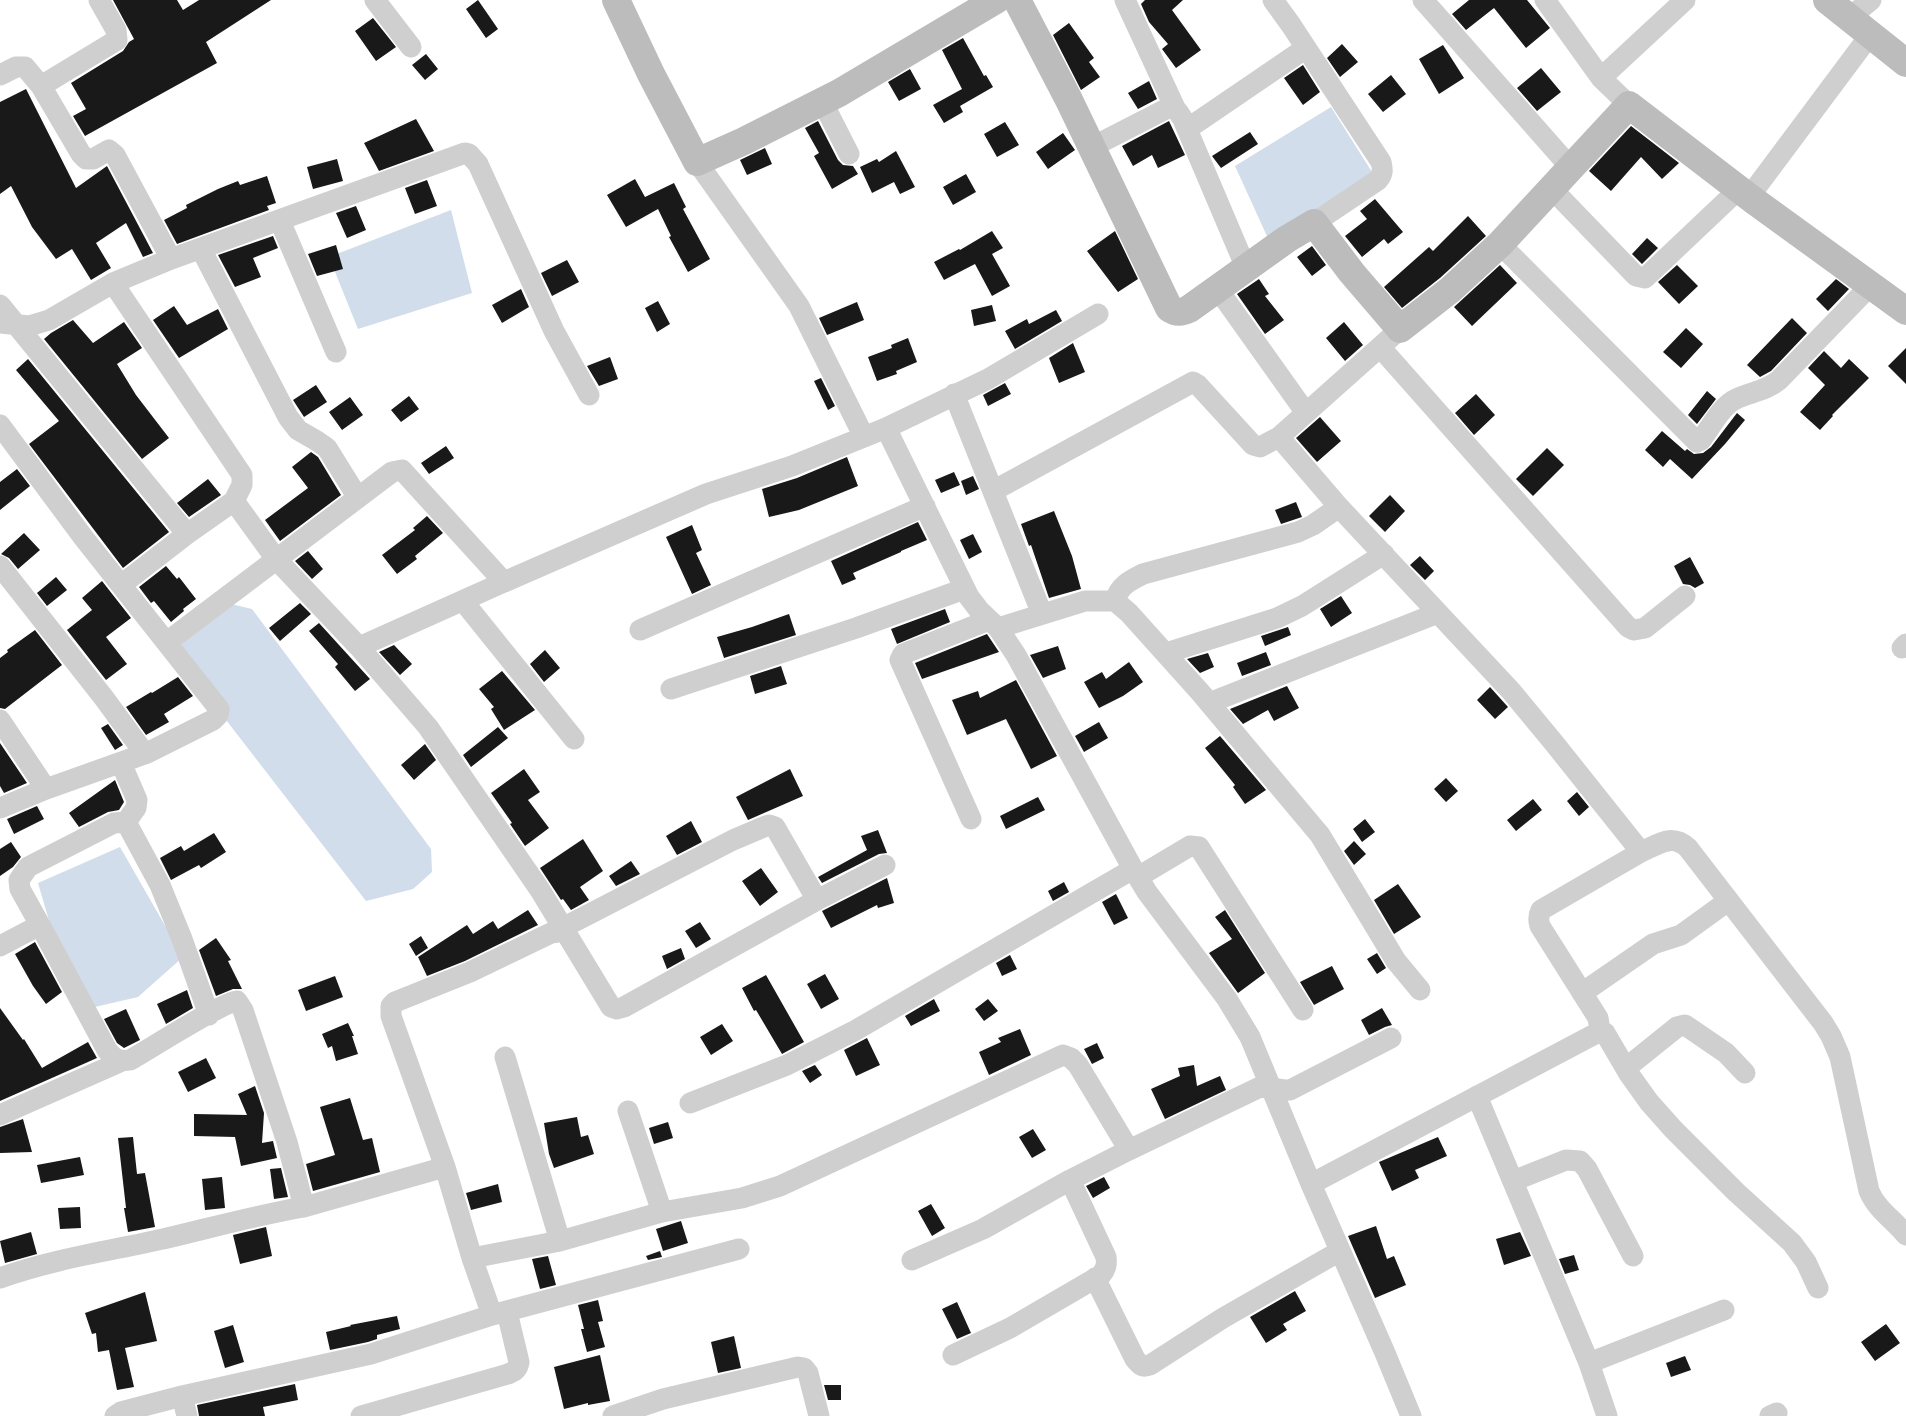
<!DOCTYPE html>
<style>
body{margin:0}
canvas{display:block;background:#fff}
</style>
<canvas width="1906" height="1416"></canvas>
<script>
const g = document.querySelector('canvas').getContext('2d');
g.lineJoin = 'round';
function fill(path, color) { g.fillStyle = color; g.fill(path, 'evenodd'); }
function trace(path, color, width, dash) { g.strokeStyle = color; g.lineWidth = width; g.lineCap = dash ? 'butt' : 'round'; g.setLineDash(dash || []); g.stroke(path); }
fill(new Path2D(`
 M1331,107L1372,172L1271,245L1235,166Z
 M451,210L472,293L358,329L329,257Z
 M231,604L252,609L431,849L432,872L413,889L366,901L175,654L188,635Z
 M120,847L183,957L138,997L86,1009L69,989L38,883Z`), '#d1ddea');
fill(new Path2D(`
 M113,0H177L183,10L199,0H271L206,42L217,63L85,136L73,116L86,109L71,83L123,51L129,42L134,39Z
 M478,0L498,29L486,38L466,9Z
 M1145,0H1183L1172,10L1201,50L1176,68L1162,49L1168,44L1149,22L1141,4Z
 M1469,0H1527L1550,28L1526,48L1494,8L1466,30L1452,14Z
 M373,18L396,47L376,61L355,31Z
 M1069,23L1094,58L1089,62L1100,77L1081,90L1053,35Z
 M963,38L984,76L986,75L993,87L960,106L963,112L944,123L933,105L962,89L942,50Z
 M1342,44L1358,62L1340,77L1327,58Z
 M1443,45L1464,78L1439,94L1419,59Z
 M426,54L438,69L425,80L412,65Z
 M1303,65L1320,92L1303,105L1284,78Z
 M1541,68L1561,92L1537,111L1517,88Z
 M910,69L921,89L899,101L888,82Z
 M1391,75L1406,94L1383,112L1368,94Z
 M1149,81L1157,99L1138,109L1128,93Z
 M26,89L76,188L107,166L153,253L143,257L126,223L96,243L111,268L91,280L72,249L56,259L32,227L11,186L0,194V102Z
 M416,119L434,151L379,171L364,143Z
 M818,121L838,160L843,165L853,166L858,174L832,189L814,156L819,153L805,128Z
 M1169,121L1185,155L1158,168L1152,155L1133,166L1122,146Z
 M1005,122L1019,145L997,157L984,134Z
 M1631,126L1679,163L1662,179L1641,157L1611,191L1589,171Z
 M1250,132L1258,144L1221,168L1212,156Z
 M1063,133L1075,150L1048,169L1036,152Z
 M765,148L772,164L747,175L740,160Z
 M896,151L915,187L900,194L894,182L872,193L860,167L877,159L879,162Z
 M337,159L343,181L313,189L307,167Z
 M966,174L976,192L953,205L943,187Z
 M267,176L276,203L267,206L269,210L177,244L164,220L187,208L186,205L218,189L238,181L240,185Z
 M635,179L645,197L674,183L686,207L683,209L710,259L688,272L669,237L671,236L658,209L626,227L607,195Z
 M427,180L437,206L415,214L405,188Z
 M1375,199L1403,232L1388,244L1384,239L1362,257L1345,236L1367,219L1360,211Z
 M356,206L366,230L347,238L336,213Z
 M1468,216L1486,236L1440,278L1402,308L1384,287L1429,247L1433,251Z
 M992,231L1003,248L992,254L1010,286L992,296L975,264L944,280L934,262L959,249L960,250Z
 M1115,231L1138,279L1118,292L1087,251Z
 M273,236L278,248L253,258L261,277L235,287L218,255Z
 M1647,238L1658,248L1642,264L1632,254Z
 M336,245L343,269L317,276L308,254Z
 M1312,246L1326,265L1312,276L1297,257Z
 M567,260L579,282L552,296L541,273Z
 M1500,265L1517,283L1472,326L1454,307Z
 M1677,265L1698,286L1679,304L1658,282Z
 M1259,279L1269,294L1265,296L1284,320L1265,334L1237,294Z
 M1836,279L1849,289L1828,311L1816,299Z
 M521,289L529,307L502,323L492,305Z
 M658,301L670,324L657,332L645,308Z
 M857,302L864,320L827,335L819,318Z
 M992,305L996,321L974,326L971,310Z
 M174,306L187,325L218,309L228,329L179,358L153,320Z
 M1056,310L1062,321L1015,349L1005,331L1027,319L1029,324Z
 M1792,318L1807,333L1771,371L1760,377L1747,365Z
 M73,320L93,343L124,322L142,348L117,364L136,395L169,438L142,459L44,339L51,333Z
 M1344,322L1363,345L1345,361L1326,338Z
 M1686,328L1703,344L1681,368L1663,352Z
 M908,338L917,362L896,371L897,374L877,381L868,357L892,348L891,345Z
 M1073,343L1085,372L1059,383L1049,358Z
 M1906,348V384L1888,366Z
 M1824,351L1841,368L1849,359L1869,378L1832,415L1833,416L1820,430L1800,412L1825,385L1808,368Z
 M610,357L618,379L599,386L587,366Z
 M28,359L169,532L123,568L29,444L59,421L16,370Z
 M821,378L835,406L828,410L814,381Z
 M1005,383L1011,394L988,406L983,395Z
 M316,385L327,402L304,417L293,400Z
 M1707,391L1716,399L1697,424L1688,415Z
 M1476,394L1495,415L1474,435L1455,413Z
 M409,396L419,409L401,422L391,410Z
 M350,397L363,415L342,430L329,412Z
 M1737,413L1745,420L1725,444L1692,479L1670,459L1663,467L1645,450L1662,431L1685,451L1687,449L1694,454L1703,453L1711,447Z
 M1320,417L1341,441L1317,462L1296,438Z
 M446,446L454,458L429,474L421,463Z
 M1547,448L1564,465L1533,496L1516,479Z
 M311,452L318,457L341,495L280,541L265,520L308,488L292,467Z
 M847,457L858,486L799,510L769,517L762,489L797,478Z
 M17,469L30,486L0,510V482Z
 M954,472L960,485L941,493L935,480Z
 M973,476L979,489L966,495L961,481Z
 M208,479L221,495L189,517L177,503Z
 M1390,495L1405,511L1385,532L1369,516Z
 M1296,502L1302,517L1281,524L1275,510Z
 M1054,511L1072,556L1081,589L1049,598L1031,545L1029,546L1021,524Z
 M427,516L443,533L415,556L417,559L397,574L382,555L415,530L413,528Z
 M918,522L927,540L901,551V552L853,573L856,579L842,585L831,561Z
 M692,525L702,550L696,553L711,585L692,594L666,537Z
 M24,533L40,550L18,569L9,558L1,554Z
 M973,534L982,552L969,559L960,540Z
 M308,551L323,569L312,579L295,561Z
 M1420,556L1434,571L1425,580L1410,565Z
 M1690,557L1704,583L1695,588L1690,585L1683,584L1674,566Z
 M166,566L177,579L179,577L196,599L183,609L184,611L171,622L154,601L151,603L139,587Z
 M56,577L67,590L47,606L37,593Z
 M102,581L131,618L106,637L127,664L106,680L67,630L92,610L82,598Z
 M1341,596L1352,613L1331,627L1320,609Z
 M300,603L311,614L280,641L269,628Z
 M945,609L950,622L897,644L891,629Z
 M789,614L796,635L724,658L717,637L752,627Z
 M319,623L370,679L355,691L335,667L338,664L309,631Z
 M1288,627L1291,635L1265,646L1261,636Z
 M35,630L62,665L5,709L0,708V658L8,652L7,650Z
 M987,634L999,652L922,679L915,663Z
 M394,645L412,664L400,675L379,652Z
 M1058,646L1066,669L1043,678L1030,655Z
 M545,650L560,668L544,682L530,664Z
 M1266,652L1271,665L1242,676L1237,663Z
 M1208,653L1214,667L1200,673L1187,659Z
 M1129,662L1143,682L1123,696L1099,708L1084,682L1102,672L1106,679Z
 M781,666L787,684L755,694L750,676Z
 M502,671L535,710L504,730L491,709L494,707L479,689Z
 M178,677L193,696L164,714L169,722L146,735L126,707L151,692L152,693Z
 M1016,680L1057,756L1031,769L1006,719L967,735L952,700L978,691L980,698Z
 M1287,686L1299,708L1274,721L1268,710L1243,724L1230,709Z
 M1490,687L1508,707L1495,719L1477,700Z
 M1099,722L1108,738L1084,752L1075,736Z
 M108,724L123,745L115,750L101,728Z
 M498,727L508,738L471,767L463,755Z
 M1220,736L1266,790L1245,804L1233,787L1235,785L1205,748Z
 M0,743L27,783L4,793L0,786Z
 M425,744L436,760L414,780L401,765Z
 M524,769L540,792L528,800L549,828L525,846L510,824L512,823L491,793Z
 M790,769L803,796L748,820L736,797Z
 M1446,778L1458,791L1446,802L1434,789Z
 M115,780L124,802L119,810L108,812L79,827L69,813Z
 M1577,792L1589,807L1579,816L1567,801Z
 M1038,797L1045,810L1006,829L1000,816Z
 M1533,799L1542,810L1516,831L1507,820Z
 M37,806L44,819L14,834L7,819Z
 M1365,819L1375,832L1362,842L1353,829Z
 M691,821L702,842L677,855L666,836Z
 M878,830L887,853L879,854L822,883L818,877L867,850L861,836Z
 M214,833L226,852L201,868L199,865L171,880L160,858L181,846L184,851Z
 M583,839L603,871L580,887L589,900L571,910L563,899L561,900L540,868Z
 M1354,841L1366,854L1354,865L1344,851Z
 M11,842L21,857L13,867L0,876V849Z
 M631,861L640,874L616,886L609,876Z
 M761,868L778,892L760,906L742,881Z
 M887,878L894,903L878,908L877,905L831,928L822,911Z
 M1064,882L1069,892L1053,901L1048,891Z
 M1398,884L1421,917L1394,934L1374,900Z
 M1116,894L1128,918L1114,925L1102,902Z
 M528,910L538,925L465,961L427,976L418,957L467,925L473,934L493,921L498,929Z
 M1225,910L1265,973L1238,993L1209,953L1232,939L1215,917Z
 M700,922L711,939L696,948L685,931Z
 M421,936L428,948L416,956L409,944Z
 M216,938L231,960L228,961L242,989H233L216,996L199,950Z
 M35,942L62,992L46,1004L33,986L15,954Z
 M681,948L685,959L667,969L662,956Z
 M1377,953L1386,968L1377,974L1367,959Z
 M1010,955L1017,969L1002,976L996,963Z
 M1332,966L1344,989L1314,1005L1300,982Z
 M825,974L839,999L821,1009L807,984Z
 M766,975L804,1042L782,1054L756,1010L754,1011L742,988Z
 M335,976L343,997L306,1011L298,990Z
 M187,990L193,1008L166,1024L157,1004Z
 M934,999L940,1011L911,1026L905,1016Z
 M988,999L998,1011L984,1021L975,1009Z
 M0,1008L23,1040L24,1039L42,1068L88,1042L97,1058L0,1101Z
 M1382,1008L1392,1025L1385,1027L1369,1035L1361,1020Z
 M126,1009L140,1040L124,1048L117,1043L104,1019Z
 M348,1023L354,1036H352L358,1054L336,1061L332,1046L328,1048L322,1034Z
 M722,1024L733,1041L711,1055L700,1037Z
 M1020,1029L1031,1055L989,1075L979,1052L1001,1042L998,1038Z
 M867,1038L880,1065L856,1076L844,1050Z
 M1097,1043L1104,1058L1092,1064L1084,1049Z
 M206,1058L216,1078L188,1092L178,1072Z
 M815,1065L822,1075L810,1083L802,1071Z
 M1194,1065L1197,1086L1220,1076L1226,1090L1165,1119L1151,1089L1180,1076L1178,1068Z
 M255,1086L264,1113L262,1143L273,1141L277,1158L241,1166L235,1137L194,1136V1114L247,1115L238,1094Z
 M350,1098L363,1140L372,1138L380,1172L313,1191L306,1164L335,1155L320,1107Z
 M577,1117L581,1137L588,1135L594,1154L554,1168L549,1154L544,1123Z
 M23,1119L32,1152L0,1153V1127Z
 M668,1122L673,1138L654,1144L649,1128Z
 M1033,1129L1046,1150L1032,1158L1019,1137Z
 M133,1137L137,1174L145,1173L155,1227L128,1232L124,1208H126L118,1138Z
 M1438,1137L1447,1156L1415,1170L1419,1178L1392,1191L1379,1162Z
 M80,1157L84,1175L41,1183L37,1165Z
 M281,1168L288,1197L274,1199L270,1169Z
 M222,1177L225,1208L205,1210L202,1179Z
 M1104,1177L1110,1188L1093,1198L1086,1186Z
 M498,1184L502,1202L471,1210L466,1193Z
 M931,1204L945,1228L932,1236L918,1211Z
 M80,1207L81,1228L60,1229L58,1208Z
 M681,1221L688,1243L663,1251L656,1229Z
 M1376,1226L1387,1259L1394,1256L1406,1285L1375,1298L1348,1236Z
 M266,1227L272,1256L240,1264L233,1235Z
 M31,1232L37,1254L5,1263L0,1241Z
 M1520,1232L1531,1256L1504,1265L1496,1239Z
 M660,1251L662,1257L648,1260L646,1256Z
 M1574,1255L1579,1270L1565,1274L1559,1259Z
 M548,1256L556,1285L540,1289L532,1259Z
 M1295,1291L1306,1311L1283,1324L1287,1330L1266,1343L1250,1317Z
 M145,1292L157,1341L125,1348L134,1387L117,1390L109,1350L98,1352L96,1333L92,1334L85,1313Z
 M598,1300L603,1321L598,1322L605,1347L587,1352L581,1329H584L578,1305Z
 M957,1302L971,1333L957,1339L942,1309Z
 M397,1316L400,1329L377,1335V1339L368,1342L330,1350L326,1332L351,1326L350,1325Z
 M1886,1324L1900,1343L1875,1361L1861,1342Z
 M233,1325L244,1362L225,1368L214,1331Z
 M734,1336L741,1368L718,1373L711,1342Z
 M600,1355L610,1401L588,1405V1403L564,1409L554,1367Z
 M1685,1356L1691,1370L1671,1377L1666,1363Z
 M295,1384L298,1400L263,1407L265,1416H199L197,1405Z
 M824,1385H841V1400H828Z`), '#191919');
trace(new Path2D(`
 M99,0L116,30L117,40L41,86L81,154L86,159H93L109,150L115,155L171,259
 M375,0L411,47
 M1125,0L1175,108
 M1273,0L1291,25L1381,162C1383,170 1383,174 1378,180L1314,223
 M1423,0L1571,168
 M1545,0L1601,78L1629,105
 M1849,18L1871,0
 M0,75L16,67H25L41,86
 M1601,78L1685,0
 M822,101L849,154
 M1184,122L1246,268
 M1092,147L1170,107C1180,109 1180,118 1187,124L1196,123L1306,48
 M697,162L799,306L864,437L886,428L969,597L979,610L998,628L1016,655L1133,869L1147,892L1227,999L1250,1037L1311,1184L1385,1353L1411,1416
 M1552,189L1636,276L1645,278L1739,189
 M1749,197L1870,35
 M280,221L336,352
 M1500,244L1697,442L1701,440C1711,427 1721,406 1736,399C1751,392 1766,391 1779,380L1870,286
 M201,249L288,417L298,430L317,441L327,448L358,498
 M113,283L242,475V485L234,501
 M1217,288L1306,413L1279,437L1339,507L1511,691L1554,743L1641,852C1659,844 1672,833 1688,848L1823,1023L1831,1036L1840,1057L1869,1191C1877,1210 1894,1220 1906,1235
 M0,305L187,534
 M0,323L29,326L49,320L113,283L171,259L465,153L469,154L478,164L554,331L589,395
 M1400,329L1380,347L1628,627L1634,630L1645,628L1685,596
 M954,394L1042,614
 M1306,413L1380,347
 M0,425L83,537L219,709L218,715L213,720L147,753L46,789L0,808
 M886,428L988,379L1098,314
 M993,491L1193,382L1198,385L1253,445L1260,447L1279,437
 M0,566L104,698L145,754
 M504,582L706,494L792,466L864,437
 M121,585L187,534L234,501L276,559L359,647L428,727L540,890L611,1007L617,1009L624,1007L817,900
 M463,601L574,739
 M1115,601C1119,586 1129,581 1143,574L1298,532L1313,525L1339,507
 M998,628L1085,601H1115L1129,613L1200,692L1320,835L1396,961L1420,990
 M640,630L925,506
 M167,642L392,472L402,470L504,582L359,647
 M1902,648L1906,644
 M1166,653L1277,618L1302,606L1384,554
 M671,689L856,628L964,589
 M1209,703L1438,613
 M0,720L46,789
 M121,763L137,800L136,808L126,822
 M971,819L900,660L903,654L989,620
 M1138,877L1190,846L1199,847L1303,1010
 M40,925L107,1050C114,1059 119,1062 130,1060C148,1050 223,1002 237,1001L243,1010L287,1142L304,1207L445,1167L472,1258L560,1241L662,1212L742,1198L780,1186L1063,1055L1071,1058L1078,1065L1129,1150L1258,1088C1270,1085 1279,1091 1290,1090L1391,1038
 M0,946L40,925L20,889L19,880L28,867L114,823L126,822L160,885L182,939L209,1015
 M1582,993L1653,944L1681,935L1728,901
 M1600,1030L1605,1033L1629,1074L1649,1102L1673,1129L1736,1192L1792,1243L1806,1262L1818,1288
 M505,1057L560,1241
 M1626,1068L1677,1027L1685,1025L1726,1053L1745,1073
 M1477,1096L1589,1363L1607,1416
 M690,1103L787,1065L856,1030L1133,869
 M628,1111L662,1212
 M0,1115L120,1062
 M445,1167L391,1016V1006L395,1002L470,972L551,933L564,931L570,924L733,840L766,826L769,825L775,827L817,900L885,865
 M1513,1181L1566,1160L1580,1161L1587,1169L1633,1256
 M1311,1184L1595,1034L1600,1030L1598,1018L1540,926C1538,920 1538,916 1541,910L1641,852
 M472,1258L492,1315L739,1249
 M912,1260L983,1229L1070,1180L1129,1150
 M0,1278C53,1259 109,1251 163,1239C210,1228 257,1215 304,1207
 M1095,1278L1135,1359C1140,1365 1142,1368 1150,1365L1223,1318L1340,1251
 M953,1355L1010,1328L1101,1275C1106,1269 1107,1265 1106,1257L1070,1180
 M1589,1363L1724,1310
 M182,1396L187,1416
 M115,1416L121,1412L182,1396L371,1354L492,1315
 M361,1416L508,1374C515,1371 518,1369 519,1362L507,1312
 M613,1416L663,1399L798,1367L804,1368L808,1373L819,1416
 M1770,1416L1777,1413`), '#cfcfcf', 21);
trace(new Path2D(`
 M616,0L651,74L697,162L744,141L839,93L996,0
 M1017,0L1069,100L1169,308C1176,313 1181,313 1189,309L1287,239L1314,223L1352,273L1400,329L1450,290L1500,244L1629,105L1753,200L1906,311
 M1827,0L1906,63`), '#bcbcbc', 28);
</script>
